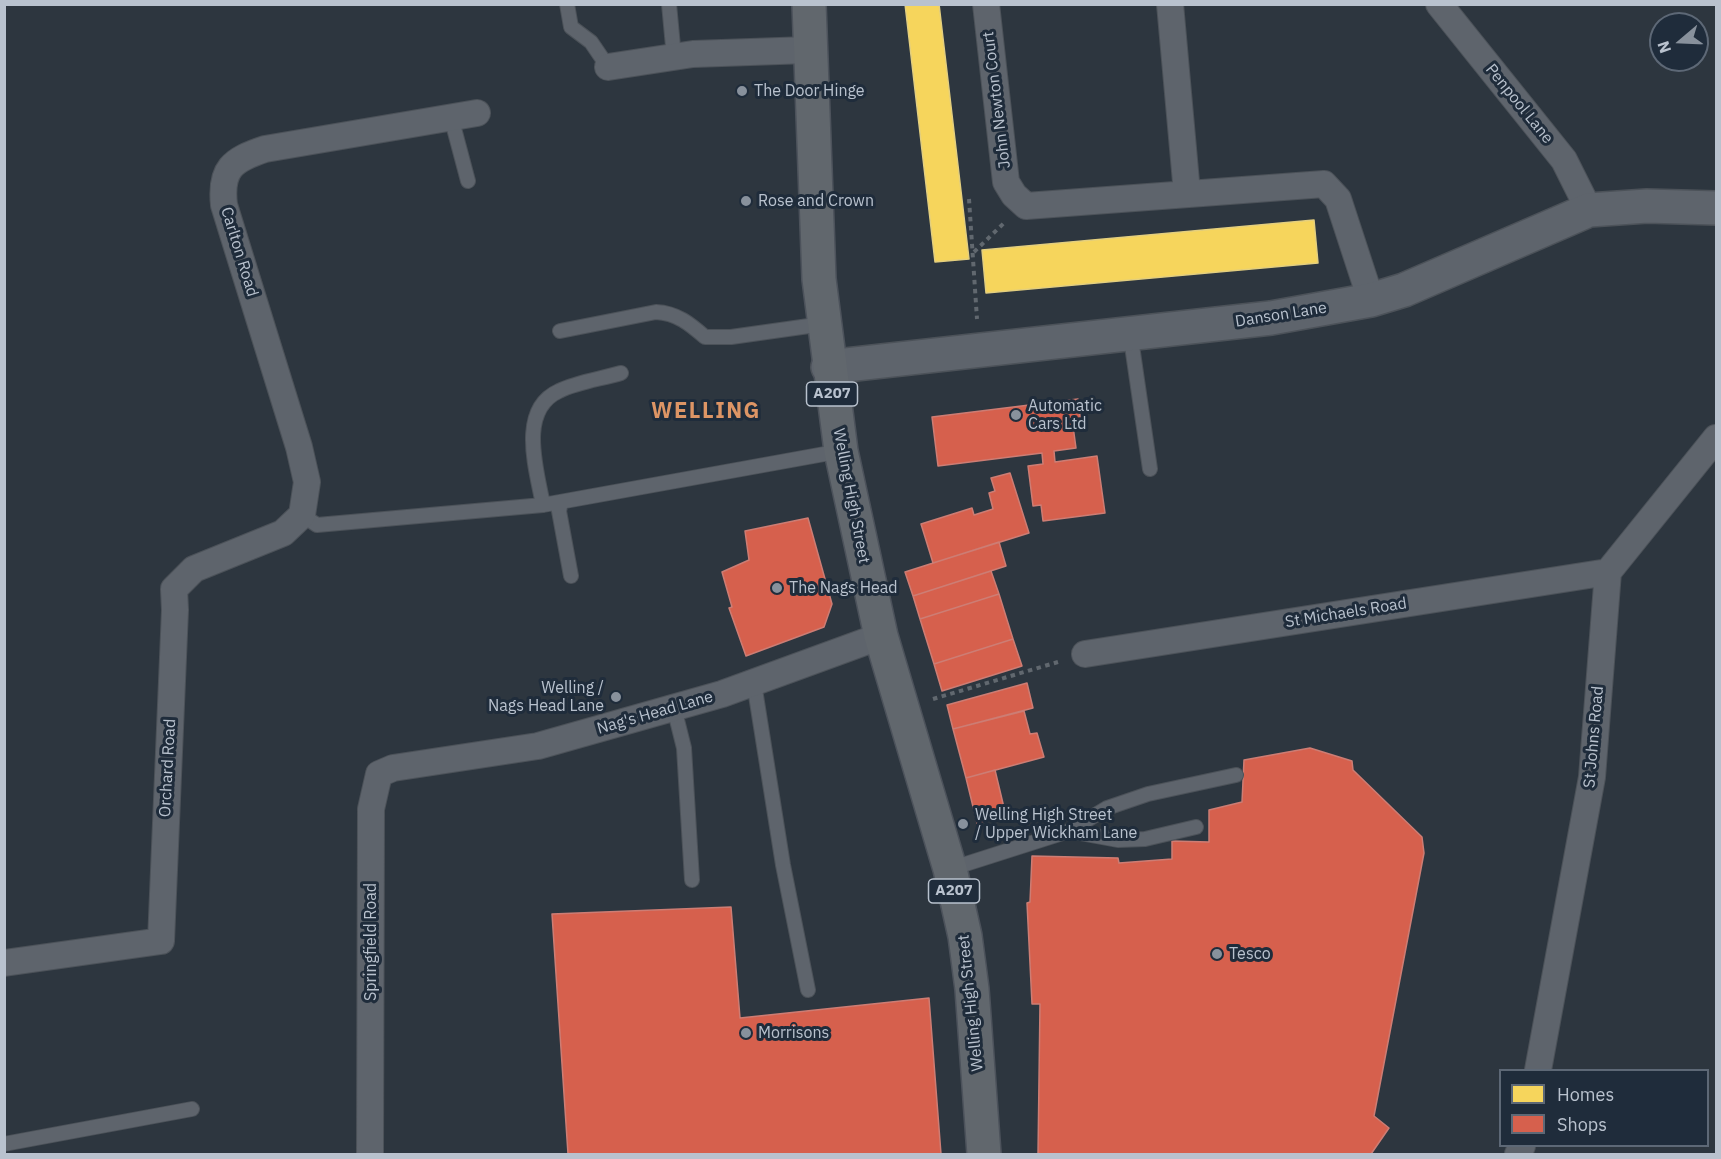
<!DOCTYPE html>
<style>
body{margin:0}
#map{position:relative;width:1721px;height:1159px;overflow:hidden;background:#2d363f;font-family:"IBM Plex Sans",sans-serif}
canvas{display:block}
.frame{position:absolute;inset:0;border:6px solid #b9c2ce;pointer-events:none}
.legend{position:absolute;left:1499px;top:1069px;width:210px;height:78px;box-sizing:border-box;background:#1f2c3b;border:2px solid #5d6876;margin:0;padding:8px 10px;list-style:none;font-size:18px;color:#b9c2ce}
.legend li{display:flex;align-items:center;gap:12px;height:30px}
.legend b{width:30px;border:2px solid #5d6876}
.north{position:absolute;left:1649px;top:12px;width:60px;height:60px;box-sizing:border-box;background:#1f2c3b;border:2px solid #5d6876;border-radius:50%;rotate:251deg;font-size:16px;font-weight:700;line-height:24px;text-align:center;color:#b9c2ce}
.north::after{content:'';display:block;margin:auto;width:21px;height:27px;background:#88919c;clip-path:polygon(50% 0,100% 100%,50% 72%,0 100%)}
</style>
<div id="map">
<canvas width="1721" height="1159"></canvas>
<div class="frame"></div>
<ul class="legend">
<li><b style="height:16px;background:#f6d55c"></b>Homes</li>
<li><b style="height:16px;background:#d6604d"></b>Shops</li>
</ul>
<div class="north">N</div>
</div>
<script>
const g = document.querySelector('canvas').getContext('2d');
g.lineJoin = 'round';
function fill(path, color) { g.fillStyle = color; g.fill(path, 'evenodd'); }
function trace(path, color, width, dash) { g.strokeStyle = color; g.lineWidth = width; g.lineCap = dash ? 'butt' : 'round'; g.setLineDash(dash || []); g.stroke(path); }
function drawText(font, color, halo, rows, align = 'center') {
  g.font = font + ' "IBM Plex Sans",sans-serif'; g.lineWidth = 6; g.setLineDash([]); g.textBaseline = 'middle'; g.strokeStyle = halo; g.fillStyle = color; for (const [text, x, y, turn = 0] of rows) {
    g.save(); g.translate(x, y); g.rotate((+turn || 0) * Math.PI / 180); g.textAlign = isNaN(turn) ? turn : align; if (halo) g.strokeText(text, 0, 0); g.fillText(text, 0, 0); g.restore();
  }
}
const homes = new Path2D(`
 M905,4H939L969,259L935,262Z
 M1314,220L1318,263L986,293L982,250Z`);
fill(homes, '#f6d55c');
trace(homes, '#e4cf7e', 1.5);
const shops = new Path2D(`
 M1078,399L1081,425L1073,426L1076,448L1054,451L1055,462L1097,456L1105,513L1043,521L1041,505L1033,506L1028,466L1043,464L1042,453L938,466L932,417Z
 M1010,473L1029,533L933,563L921,524L972,508L974,515L993,509L989,493L995,491L991,478Z
 M808,518L832,604L824,627L746,656L729,608L732,607L722,572L749,560L745,531Z
 M999,542L1006,566L913,596L905,572Z
 M991,571L999,594L920,619L913,596Z
 M999,594L1013,639L934,664L920,619Z
 M1013,639L1022,666L942,691L934,664Z
 M1027,683L1033,708L953,729L947,705Z
 M1024,711L1030,734L1037,733L1044,757L966,778L953,729Z
 M1310,748L1352,761L1353,770L1422,837L1424,853L1374,1116L1389,1128L1371,1154H1038L1040,1004H1032L1027,903L1030,902L1032,856L1118,858L1119,863L1172,859V841L1209,842V810L1242,802L1244,760Z
 M995,770L1006,816L977,823L966,778Z
 M731,907L740,1018L929,998L941,1154H568L552,914Z`);
fill(shops, '#d6604d');
trace(shops, '#cd7d74', 1.5);
const service = new Path2D(`
 M567,4L571,27L591,42L608,67
 M669,4L674,57
 M451,117L468,181
 M560,331L656,312C677,313 690,324 705,337H731L823,324
 M1130,332L1150,469
 M561,502L559,511L571,576
 M543,505C537,471 517,410 559,391C577,382 601,379 621,373
 M302,515L317,525L543,505L841,451
 M754,683L783,865L808,990
 M674,708L684,748L692,880
 M1069,831L1118,840L1145,839L1196,827
 M950,869L1069,831L1107,808L1148,794L1236,775
 M4,1144L192,1109`);
const minor = new Path2D(`
 M986,4L1006,182L1014,195L1026,206L1324,184L1338,199L1371,300
 M1170,4L1187,193
 M1439,4L1564,160L1589,210
 M608,67L693,54L808,50
 M1085,654L1608,572
 M4,963L161,941L175,610L174,589L194,569L283,533L302,515L307,482L299,447L224,205C220,169 232,160 265,149L477,113
 M1538,1070L1592,777L1608,572L1716,438
 M370,1154L371,809L379,774L393,768L538,746L722,694L881,636
 M1518,1154L1522,1146`);
const tertiary = new Path2D(`
 M828,367L1271,318L1371,300L1404,290L1589,210L1647,206L1716,208`);
const primary = new Path2D(`
 M809,4L819,279L841,451L881,636L950,869L965,936L972,989L984,1154`);
trace(service, '#4c5259', 16);
trace(minor, '#4c5259', 28);
trace(tertiary, '#4c5259', 36);
trace(primary, '#4c525b', 36);
trace(new Path2D(`
 M969,199L977,319
 M974,252L1005,222
 M933,699L1058,662`), '#61686f', 4, [4.5, 4.5]);
trace(service, '#5e646c', 14);
trace(minor, '#5e646c', 26);
trace(tertiary, '#5e646c', 33);
trace(primary, '#61676d', 33);
for (const [x, y, r, color] of [
 [742,91,6,"#88919c"],
 [746,201,6,"#88919c"],
 [1016,415,6,"#88919c"],
 [777,588,6,"#88919c"],
 [616,697,6,"#88919c"],
 [963,824,6,"#88919c"],
 [1217,954,6,"#88919c"],
 [746,1033,6,"#88919c"]
]) { const dot = new Path2D(); dot.arc(x, y, r, 0, 2 * Math.PI); g.fillStyle = color; g.fill(dot); trace(dot, '#1f2c3b', 2); }
for (const [x, y, w] of [
 [832,394,51],
 [954,891,51]
]) { const box = new Path2D(); box.roundRect(x - w / 2, y - 12, w, 24, 4.5); g.fillStyle = '#1f2c3b'; g.fill(box); trace(box, '#b9c2ce', 1.5); }
drawText('bold 15px', '#b9c2ce', null, [
 ["A207",832,394],
 ["A207",954,891]
]);
drawText('16px', '#b9c2ce', '#1f2c3b', [
 ["The Door Hinge",754,91],
 ["Rose and Crown",758,201],
 ["Automatic",1028,406],
 ["Cars Ltd",1028,424],
 ["The Nags Head",789,588],
 ["Welling /",604,688,"right"],
 ["Nags Head Lane",604,706,"right"],
 ["Welling High Street",975,815],
 ["/ Upper Wickham Lane",975,833],
 ["Tesco",1229,954],
 ["Morrisons",758,1033]
], 'left');
drawText('16px', '#b9c2ce', '#1f2c3b', [
 ["John Newton Court",997,100,-97],
 ["Penpool Lane",1519,104,51],
 ["Carlton Road",239,252,73],
 ["Danson Lane",1281,315,-9],
 ["Welling High Street",851,496,79],
 ["St Michaels Road",1346,613,-9],
 ["Nag's Head Lane",655,713,-16],
 ["St Johns Road",1594,737,-85],
 ["Orchard Road",168,768,-87],
 ["Springfield Road",371,942,-90],
 ["Welling High Street",971,1003,-96]
]);
g.letterSpacing = '1.5px';
drawText('bold 22px', '#dd9565', '#1f2c3b', [
 ["WELLING",706,412]
]);
g.letterSpacing = '0px';
</script>
